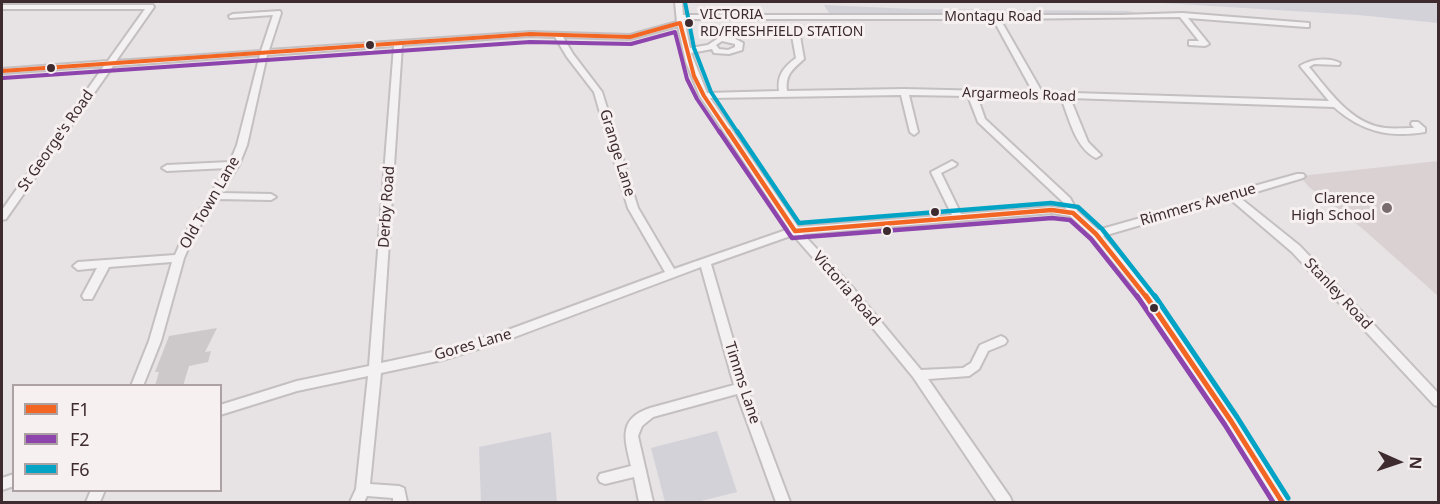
<!DOCTYPE html>
<style>
body{margin:0}
#map{position:relative;width:1440px;height:504px;overflow:hidden;background:#e7e2e3;font-family:"Noto Sans",sans-serif}
canvas{display:block}
.frame{position:absolute;inset:0;border:3px solid #3e2b2f;pointer-events:none}
.legend{position:absolute;left:12px;top:384px;width:210px;height:108px;box-sizing:border-box;background:#f6f0f1;border:2px solid #aca1a3;margin:0;padding:8px 10px;list-style:none;font-size:18px;color:#3e2b2f}
.legend li{display:flex;align-items:center;gap:12px;height:30px}
.legend b{width:30px;border:2px solid #aca1a3}
.north{position:absolute;left:1368px;top:432px;width:60px;height:60px;-webkit-text-stroke:4px #f6f0f1;paint-order:stroke;rotate:93deg;font-size:16px;font-weight:700;line-height:24px;text-align:center;color:#3e2b2f}
.north::after{content:'';display:block;margin:auto;width:21px;height:27px;background:#3e2b2f;clip-path:polygon(50% 0,100% 100%,50% 72%,0 100%)}
</style>
<div id="map">
<canvas width="1440" height="504"></canvas>
<div class="frame"></div>
<ul class="legend">
<li><b style="height:8px;background:#f26522"></b>F1</li>
<li><b style="height:8px;background:#8e44ad"></b>F2</li>
<li><b style="height:8px;background:#03a3c6"></b>F6</li>
</ul>
<div class="north">N</div>
</div>
<script>
const g = document.querySelector('canvas').getContext('2d');
g.lineJoin = 'round';
function fill(path, color) { g.fillStyle = color; g.fill(path, 'evenodd'); }
function trace(path, color, width, dash) { g.strokeStyle = color; g.lineWidth = width; g.lineCap = dash ? 'butt' : 'round'; g.setLineDash(dash || []); g.stroke(path); }
function drawText(font, color, halo, rows, align = 'center') {
  g.font = font + ' "Noto Sans",sans-serif'; g.lineWidth = 6; g.setLineDash([]); g.textBaseline = 'middle'; g.strokeStyle = halo; g.fillStyle = color; for (const [text, x, y, turn = 0] of rows) {
    g.save(); g.translate(x, y); g.rotate((+turn || 0) * Math.PI / 180); g.textAlign = isNaN(turn) ? turn : align; if (halo) g.strokeText(text, 0, 0); g.fillText(text, 0, 0); g.restore();
  }
}
fill(new Path2D(`
 M1438,161V296L1363,229L1309,187L1300,176Z`), '#dad1d2');
fill(new Path2D(`
 M1147,2H1438V23L1358,15Z
 M824,5L912,9L1128,11L1137,13L1133,16L835,15L829,13Z
 M717,431L737,492L697,502H665L651,448Z
 M551,432L557,502H481L479,447Z`), '#d3d2d9');
fill(new Path2D(`
 M217,328L205,352L211,351L208,362L189,366L183,386H155L159,372H155L169,336Z`), '#cdc8ca');
const minor = new Path2D(`
 M675,2H682L683,15H1121L1182,13L1309,23V27H1306L1188,18L1209,44L1205,46L1189,45V41H1199L1180,17L1000,19L1042,92L1329,101L1300,66C1310,59 1329,57 1340,63L1339,65L1314,64L1309,67C1329,91 1351,124 1385,128C1395,129 1405,128 1414,128L1411,124L1412,122H1418L1425,128V132C1388,138 1361,131 1334,107L1070,98L1088,142L1101,155L1096,158C1075,148 1069,117 1061,98L977,96L985,119L1070,198L1077,211L1098,230L1297,174H1303L1305,176L1303,178L1239,197L1300,246L1438,393V406L1434,405L1292,252L1230,199L1103,236L1143,283L1236,417L1289,502H1275L1226,425L1135,289L1092,236L1070,216L1052,213L803,234L853,288L921,370L963,368L971,363L980,345L1001,336L1005,338L1007,341L1005,344L988,351L979,369L969,376L928,379L1010,497L1012,502H997L913,377L845,294L793,235L711,264L747,388L790,502H776L737,394L653,417L642,426L638,436L653,502H639L634,477L605,484L600,482L598,478L600,474L631,466C625,440 617,419 650,408L734,385L701,267L504,341L442,360L381,373L370,484L399,486L404,488L407,502H393V498L367,496L364,502H350L356,489L368,376L297,391L220,415V405L297,381L369,366L394,46L267,55L247,145L239,165L221,193L271,194L276,197L271,200L217,199L193,237L184,258L161,341L143,386H131L149,341L172,262L109,267L92,299H84L82,296L97,268L78,270L73,266L78,262L175,255L183,237L227,168L167,171L162,168L167,165L230,162L237,145L260,55L113,66L6,219L2,220V210L104,66L2,73V69L108,61L145,9H2V5H153L154,7L116,61L261,51L273,15L230,18L229,16L233,14L280,11L281,13L269,50L530,32L630,35L677,22ZM684,19H993L1033,92L904,89L787,91C785,74 793,69 804,59L800,36L796,34L792,36L796,58C784,67 777,75 779,91L707,93L691,53L712,49L714,53L729,54L742,50L743,43L732,37H720L708,45L690,48ZM678,26L686,62L700,96L789,229L674,269L638,208L602,92L573,54L563,37L630,39ZM530,36L555,37L567,57L594,92L628,208L665,272L497,334L442,350L381,363L402,45ZM722,41L735,44V47L728,50L719,49L716,45ZM901,95L910,132L914,135L918,132L909,95L968,96L978,122L1063,202L1066,209L1052,207L961,214L941,173L955,166L957,164L952,161L931,172L952,215L798,227L710,98Z
 M14,474V486L2,490V478Z
 M91,490H105L100,502H86Z`);
trace(minor, '#c4bfc0', 4);
fill(minor, '#f4f1f2');
trace(new Path2D(`
 M2,71L530,34L630,37L680,23L694,76L704,96L729,133`), '#f26522', 4);
trace(new Path2D(`
 M728,131L795,231L1052,210L1073,213L1096,234L1147,298`), '#f26522', 4.5);
trace(new Path2D(`
 M1146,296L1231,421L1282,502`), '#f26522', 5);
trace(new Path2D(`
 M3,78L530,42L631,44L675,32L687,79L697,99L720,133`), '#8e44ad', 4);
trace(new Path2D(`
 M719,131L792,238L1052,218L1070,220L1091,239L1138,298`), '#8e44ad', 4.5);
trace(new Path2D(`
 M1137,296L1225,425L1273,502`), '#8e44ad', 5);
trace(new Path2D(`
 M685,2L694,48L711,92L738,133`), '#03a3c6', 4);
trace(new Path2D(`
 M737,131L799,223L1051,203L1078,207L1102,229L1156,298`), '#03a3c6', 4.5);
trace(new Path2D(`
 M1155,296L1237,417L1288,498`), '#03a3c6', 5);
for (const [x, y, r, color] of [
 [689,23,5,"#3e2b2f"],
 [370,45,5,"#3e2b2f"],
 [51,68,5,"#3e2b2f"],
 [1387,208,6,"#796b6e"],
 [935,212,5,"#3e2b2f"],
 [887,231,5,"#3e2b2f"],
 [1154,308,5,"#3e2b2f"]
]) { const dot = new Path2D(); dot.arc(x, y, r, 0, 2 * Math.PI); g.fillStyle = color; g.fill(dot); trace(dot, '#f6f0f1', 2); }
drawText('14px', '#3e2b2f', '#f6f0f1', [
 ["VICTORIA",700,15],
 ["RD/FRESHFIELD STATION",700,32]
], 'left');
drawText('14px', '#3e2b2f', '#f6f0f1', [
 ["Montagu Road",993,17],
 ["Argarmeols Road",1019,95,2]
]);
drawText('15px', '#3e2b2f', '#f6f0f1', [
 ["St George's Road",56,141,-55],
 ["Grange Lane",617,153,73],
 ["Old Town Lane",210,203,-60],
 ["Rimmers Avenue",1198,205,-16],
 ["Derby Road",387,207,-86],
 ["Victoria Road",846,289,49],
 ["Stanley Road",1338,294,47],
 ["Gores Lane",473,345,-16],
 ["Timms Lane",742,383,72]
]);
drawText('15px', '#3e2b2f', '#f6f0f1', [
 ["Clarence",1375,199],
 ["High School",1375,216]
], 'right');
</script>
